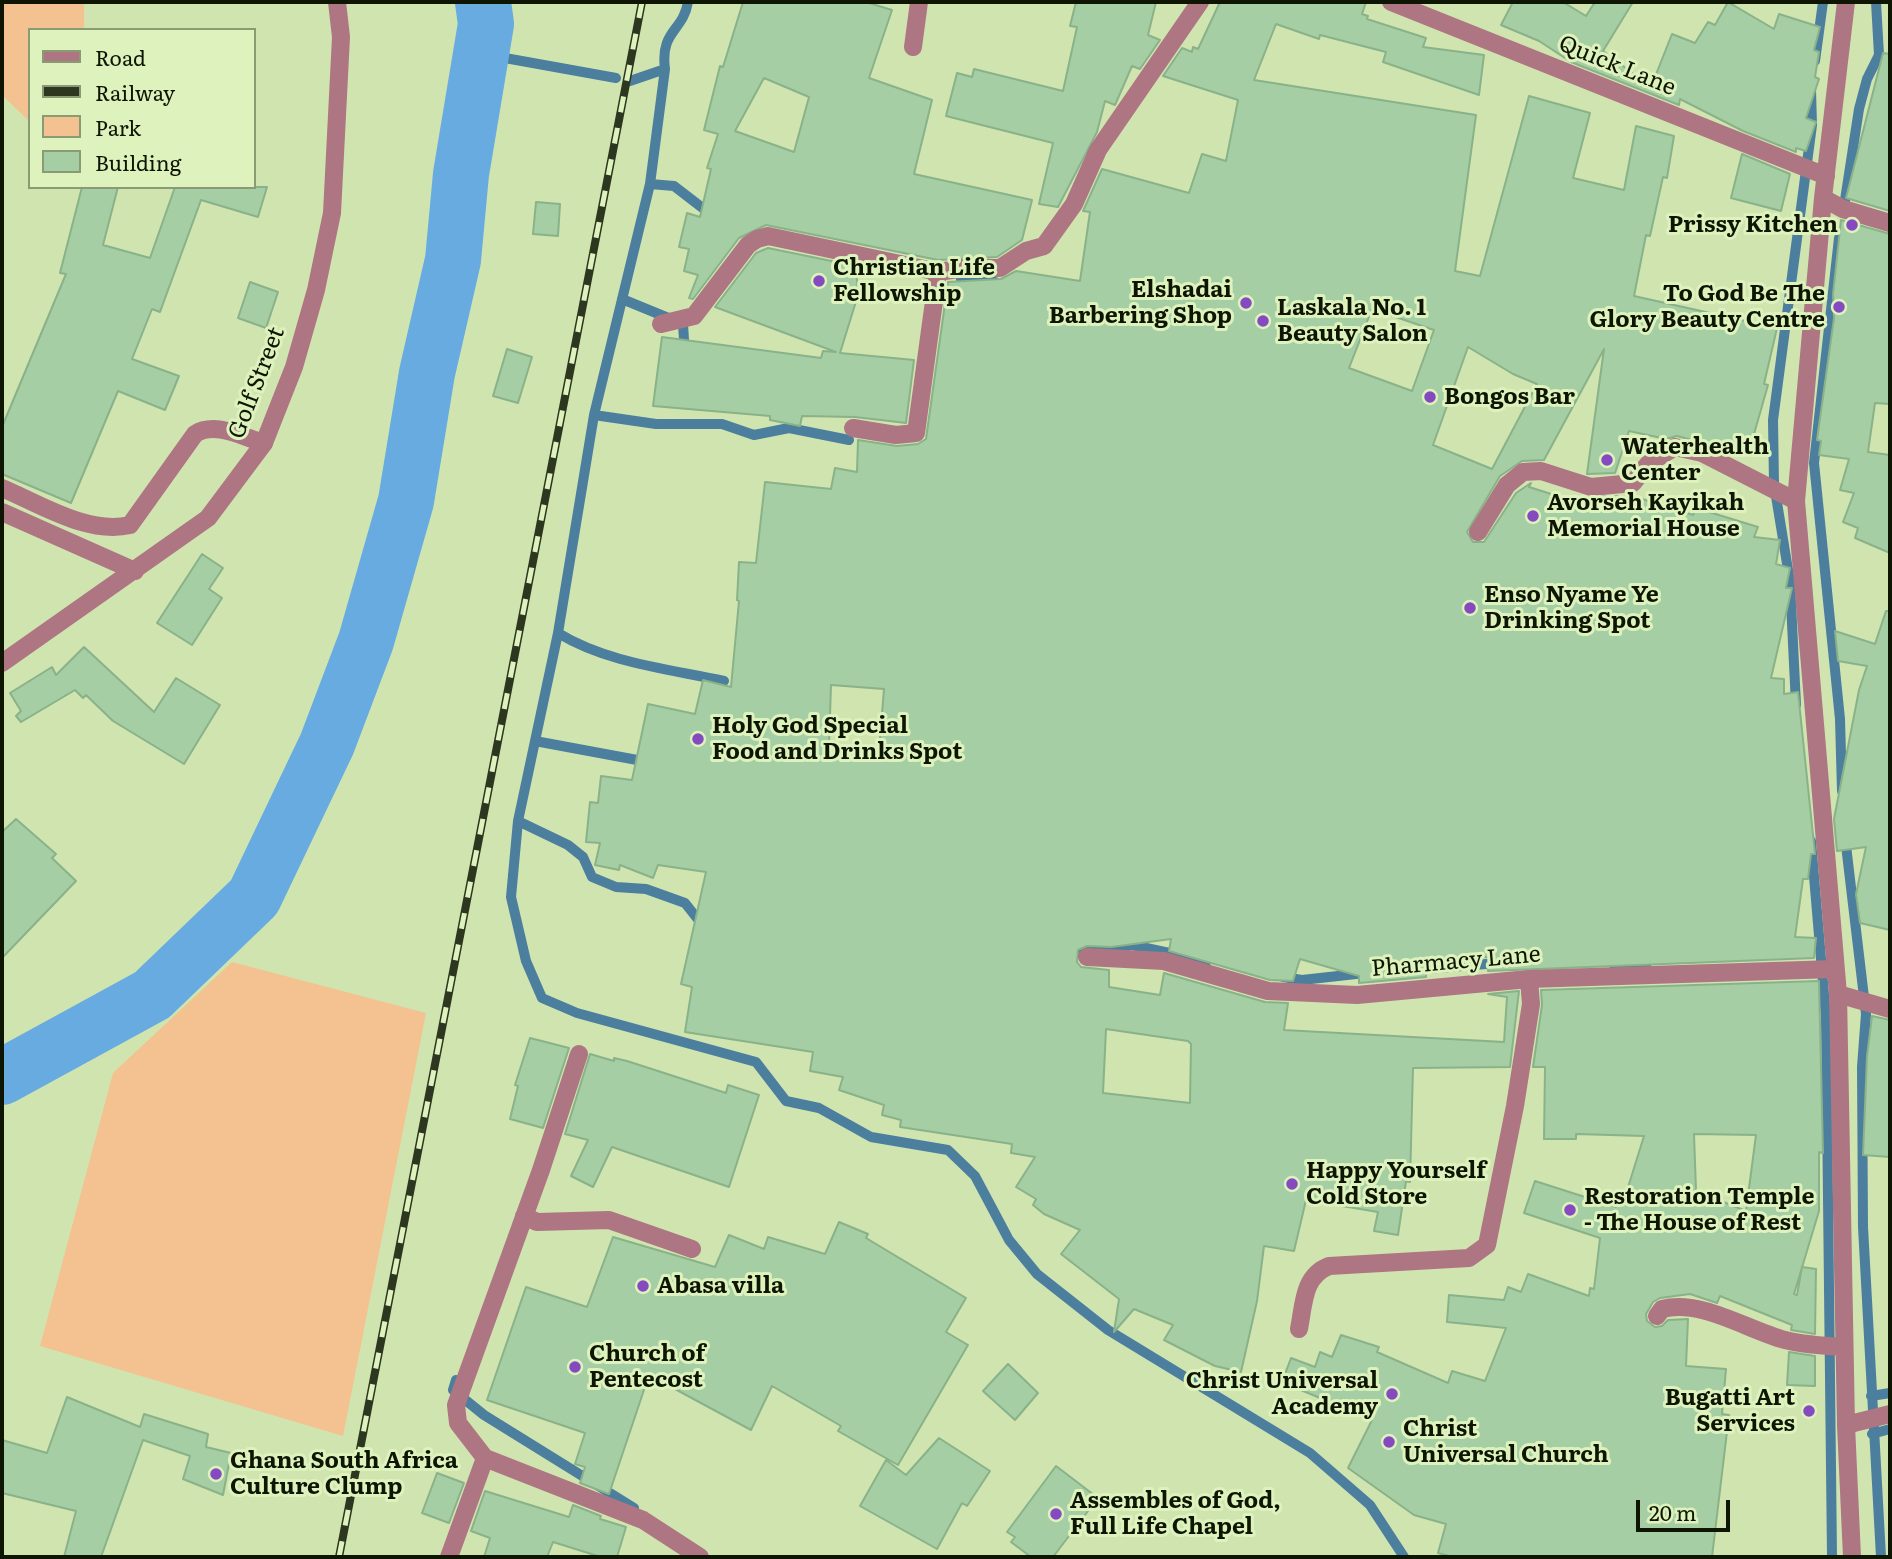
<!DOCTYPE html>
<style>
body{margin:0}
#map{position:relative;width:1892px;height:1559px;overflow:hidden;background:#d0e4b0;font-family:Literata,serif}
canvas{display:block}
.frame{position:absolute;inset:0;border:4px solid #0e1503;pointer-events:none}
.legend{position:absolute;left:28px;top:28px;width:228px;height:161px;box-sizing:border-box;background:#ddf2bc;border:2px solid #8a9a72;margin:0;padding:9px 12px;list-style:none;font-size:21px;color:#0e1503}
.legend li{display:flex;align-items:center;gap:14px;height:35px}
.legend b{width:35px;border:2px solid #8a9a72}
.scale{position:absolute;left:1636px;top:1500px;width:94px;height:32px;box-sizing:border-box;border:4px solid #0e1503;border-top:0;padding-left:9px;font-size:21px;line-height:24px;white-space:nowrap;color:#0e1503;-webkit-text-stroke:5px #ddf2bc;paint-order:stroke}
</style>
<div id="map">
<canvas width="1892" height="1559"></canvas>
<div class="frame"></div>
<ul class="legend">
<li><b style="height:9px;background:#ae7582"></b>Road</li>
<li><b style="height:9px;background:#2d361e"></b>Railway</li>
<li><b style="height:19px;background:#f4c191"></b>Park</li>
<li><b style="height:19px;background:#a5cea5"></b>Building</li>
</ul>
<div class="scale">20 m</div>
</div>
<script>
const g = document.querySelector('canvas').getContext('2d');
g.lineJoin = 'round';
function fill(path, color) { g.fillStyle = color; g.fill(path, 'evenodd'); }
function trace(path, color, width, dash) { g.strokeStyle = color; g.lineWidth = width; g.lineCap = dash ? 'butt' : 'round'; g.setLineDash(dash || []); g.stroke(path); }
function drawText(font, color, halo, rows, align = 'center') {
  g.font = font + ' Literata,serif'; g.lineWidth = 6; g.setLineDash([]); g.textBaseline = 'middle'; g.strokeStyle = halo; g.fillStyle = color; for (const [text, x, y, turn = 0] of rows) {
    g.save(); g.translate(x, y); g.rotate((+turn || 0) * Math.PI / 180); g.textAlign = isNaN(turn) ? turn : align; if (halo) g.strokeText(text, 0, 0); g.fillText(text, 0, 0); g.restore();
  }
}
fill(new Path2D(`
 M2,2H84V30H30V122L2,95Z
 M232,962L426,1013L343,1436L40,1346L113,1073Z`), '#f4c191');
trace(new Path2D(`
 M688,2C683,32 660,30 665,69L650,184L594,415L558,633L518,821L511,897L526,961L542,998L577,1013L756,1062L786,1101L819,1108L871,1137L948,1150L975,1176L1009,1240L1037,1274L1108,1330L1310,1453L1370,1505L1404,1557
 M486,24L505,58L616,78
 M1815,61L1823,2
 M630,81L665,69
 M650,184L674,186L713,216
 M1843,213L1859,109L1867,79L1879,55L1876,2
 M1839,238L1814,463L1840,719L1842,791
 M961,279L995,282
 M622,299L683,324L684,340
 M594,415L656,424H722L754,435L789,428L849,440
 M558,633C607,663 669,669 724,681
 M1796,705L1790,582L1774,484L1773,420L1812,125L1811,90
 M535,741L648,762
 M518,821L568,845L583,857L592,877L616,887L646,889L685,903L704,927
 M1845,837L1866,1014L1862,1067L1863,1227L1881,1557
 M1811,841L1826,1018L1832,1557
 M1081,953L1132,945L1207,961
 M1613,964L1647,968
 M1415,970L1498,963
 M1283,977L1302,980L1365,973
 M456,1380L453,1390L484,1415L634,1508
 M1871,1396L1890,1393
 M1872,1434L1890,1429`), '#4c7e9e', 10);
trace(new Path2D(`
 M2,1077L152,995L254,897L327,744L366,641L406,501L427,373L453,260L461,174L486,24L483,2`), '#67abe1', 56);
const building = new Path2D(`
 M743,2H866L892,10L869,78L932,100L914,174L1032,200L1022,240L997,257L938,260L766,225L739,238L693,299L689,298L698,275L684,271L689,249L679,247L687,213L700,217L711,169L707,168L718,134L704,130L720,66L723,67ZM764,78L809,97L794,152L735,131Z
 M1076,2H1156L1148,35L1160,40L1140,69L1132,66L1115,105L1105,101L1097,132L1058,207L1039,204L1053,143L946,116L957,73L972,77L974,69L1063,91L1077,27L1070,26Z
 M1220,2H1366L1362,14L1368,16L1367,19L1426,38L1423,47L1484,55L1479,95L1383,62L1386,52L1320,35L1319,39L1276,24L1254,80L1476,115L1455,271L1480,276L1529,96L1590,113L1573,178L1624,190L1636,126L1674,136L1667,178L1663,177L1650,236L1646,235L1634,296L1777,328L1764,384L1768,385L1748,455L1677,436L1666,439L1629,431L1615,473L1587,474L1604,349L1544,460L1522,461L1500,476L1467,532L1473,542H1484L1516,493L1531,483L1529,487L1583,504L1584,497L1620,496L1639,498L1693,515L1696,508L1758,527L1754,537L1780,540L1776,564L1790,568L1786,588H1792L1771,678L1784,679V694L1798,692L1815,854H1811L1808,879H1803L1795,937L1816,938L1814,958L1488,971V957L1425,960L1426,977L1359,983V976L1300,959L1293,981L1270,980L1169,951L1171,939L1111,947L1087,946L1078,950L1077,962L1081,967L1109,970V987L1160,995L1164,973L1265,1002L1288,1003L1284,1030L1504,1042L1507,997L1488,994L1519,991L1510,1067L1413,1068L1410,1182L1406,1181L1398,1235L1374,1231L1378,1212L1306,1200L1294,1251L1264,1246L1257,1301L1241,1372L1215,1366L1164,1340L1173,1325L1134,1309L1114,1332L1119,1299L1061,1254L1080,1230L1044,1214L1033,1205L1036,1199L1016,1187L1035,1157L1011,1153L1012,1144L900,1127L901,1120L882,1115L884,1105L839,1090L843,1077L810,1071L813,1052L685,1032L692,987L681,984L706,872L658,865L653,878L620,865L619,870L595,865L600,843L586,842L590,802L598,803L601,776L632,780L648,704L695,714L703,680L731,687L739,601L737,600L739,562L756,563L765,482L831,489L835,468L857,472L858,440L897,446L918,444L926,439L948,282L1001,279L1016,271L1080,281L1090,212L1083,211L1102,169L1189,193L1202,154L1226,161L1238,100L1163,76L1182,48L1192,52L1193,47L1198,49ZM1372,309L1434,330L1412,391L1349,368ZM1468,347L1513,374L1537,384L1492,469L1433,445ZM831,685L884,689L879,750L829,746ZM1106,1029L1188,1041L1191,1044L1190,1103L1103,1093Z
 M1513,2H1563L1586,16L1595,2H1633L1603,51L1651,87L1672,34L1695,43L1708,22L1715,25L1728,2L1774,29L1779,14L1820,27L1814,50L1819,52L1815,77L1819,79L1806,118L1816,122L1806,151L1796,148V152L1743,131L1680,99L1679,105L1571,62L1539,41L1501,25Z
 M1883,53L1890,54V211L1846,198Z
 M1742,154L1790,174L1781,211L1731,198Z
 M82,187H118L103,245L150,258L175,187H267L258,217L201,200L160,312L152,309L132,359L179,376L165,410L118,391L71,503L2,474V427L66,274L60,273Z
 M536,202L560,204L558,236L533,234Z
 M1841,220L1890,234V404L1875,403L1868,452L1890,455V553L1855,538L1858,528L1843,522L1854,493L1840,490L1849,459L1819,455L1821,441L1817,440L1834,318L1833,294Z
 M768,248L856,266L858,295L840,353L914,360L906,423L855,417L802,416L800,426L770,420V416L653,406L662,337L821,358L823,351L836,352L715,307L756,253Z
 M250,282L278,292L266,328L238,318Z
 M507,349L532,357L518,403L493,396Z
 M202,554L223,568L209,589L222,598L192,645L157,623Z
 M1886,611H1890V930L1860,923L1856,894L1866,847L1837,851L1834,819L1859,690L1867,666L1838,661L1835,631L1875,644Z
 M84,647L154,712L176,678L220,705L184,764L113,721L86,695L83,698L75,690L21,722L16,716L21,711L10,693L52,667L56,675Z
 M16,819L56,854L52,858L76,881L2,958V832Z
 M1819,981L1823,1153L1819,1152V1211L1794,1294L1797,1295L1802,1267L1816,1269L1815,1334L1791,1330L1792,1325L1720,1296L1717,1303L1690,1294L1660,1298L1653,1302L1646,1314L1647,1321L1655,1327L1662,1326L1668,1320L1688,1319L1686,1366L1726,1369L1722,1414L1729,1415L1712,1557H1453L1438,1553L1446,1524L1414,1515L1348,1468L1372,1420L1282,1382L1291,1358L1315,1367L1320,1352L1332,1357L1341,1335L1379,1347L1377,1352L1448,1383L1452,1371L1485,1381L1506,1328L1447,1322L1449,1295L1504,1300L1508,1287L1521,1292L1528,1274L1589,1296L1590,1288L1594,1289L1600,1238L1524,1213L1535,1181L1616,1207L1619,1195L1625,1197L1644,1136L1576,1134V1139H1544L1545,1067H1533L1542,1005L1541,990ZM1694,1134L1756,1135L1746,1211L1696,1191Z
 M1872,1016L1890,1020V1157L1863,1155L1867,1056Z
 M530,1038L569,1048L543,1128L510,1119L518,1086L515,1085Z
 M590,1054L614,1061V1058L627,1061L726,1093L728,1085L759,1095L729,1187L612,1147L593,1187L571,1176L588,1140L565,1134Z
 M839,1222L868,1234L866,1238L966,1298L946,1332L968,1345L898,1465L838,1431L841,1426L772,1386L751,1430L649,1375L609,1494L580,1483L585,1467L575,1464L585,1433L487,1400L526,1287L587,1307L613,1237L715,1267L729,1235L764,1249L768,1237L825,1254Z
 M1789,1352L1815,1356V1386L1787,1385Z
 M1008,1364L1038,1393L1015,1420L983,1391Z
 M67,1397L140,1427L144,1414L208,1434L206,1447L231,1453L223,1495L183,1479L190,1456L143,1440L101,1557H64L76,1511L2,1493V1440L47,1453Z
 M939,1438L990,1471L967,1506L962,1503L937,1549L860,1506L886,1460L906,1475Z
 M1056,1466L1098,1498L1053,1557H1031L1011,1542L1015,1537L1007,1532Z
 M437,1473L464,1483L449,1523L422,1513Z
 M485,1491L569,1517L573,1505L601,1516L600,1519L626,1527L617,1557H601L553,1542L547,1557H484L490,1538L471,1531Z`);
fill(building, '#a5cea5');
trace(building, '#89b289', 2);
trace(new Path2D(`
 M2,488C40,504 88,535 130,525L195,434C215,421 243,437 264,443`), '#ae7582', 18);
trace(new Path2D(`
 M1391,2L1826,176
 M1846,2L1823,198L1796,501L1838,994L1846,1425L1852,1557
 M913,47L919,2
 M1823,198L1843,209L1890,223
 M661,324L694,316L748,245L757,239L768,236L938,272L965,268H1000L1026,251L1044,246L1074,204L1098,150L1200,2
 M853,428L896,435L916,433L938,272
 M2,512L135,571
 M1478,532L1507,485L1523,472L1541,471L1591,487L1633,483L1648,464L1675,447L1702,453L1796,501
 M2,663L208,518L264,443L294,367L316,290L332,213L341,37L337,2
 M1087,957L1164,961L1268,991L1357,995L1529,979L1834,969
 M1838,994L1890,1009
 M579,1054L541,1170L456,1405L458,1423L485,1458L643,1520L700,1557
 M524,1216L537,1222L609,1220L692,1249
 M1657,1316L1662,1309C1702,1299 1747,1330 1785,1340C1805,1345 1824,1346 1844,1347
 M1299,1329C1304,1304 1303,1276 1329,1266L1469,1258L1487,1245L1515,1106L1531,1004L1529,979
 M1846,1425L1890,1414
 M449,1557L485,1458`), '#ae7582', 18);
const rail = new Path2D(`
 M339,1557L642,2`);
trace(rail, '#2d361e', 8);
trace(rail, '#ddf2bc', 5, [16]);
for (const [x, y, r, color] of [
 [1852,225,7,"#864ac0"],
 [819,281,7,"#864ac0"],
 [1246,303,7,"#864ac0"],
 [1839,307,7,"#864ac0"],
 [1263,321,7,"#864ac0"],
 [1430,397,7,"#864ac0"],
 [1607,460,7,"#864ac0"],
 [1533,516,7,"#864ac0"],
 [1470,608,7,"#864ac0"],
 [698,739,7,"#864ac0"],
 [1292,1184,7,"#864ac0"],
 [1570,1210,7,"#864ac0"],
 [643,1286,7,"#864ac0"],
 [575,1367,7,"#864ac0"],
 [1392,1394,7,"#864ac0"],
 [1809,1411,7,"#864ac0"],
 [1389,1442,7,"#864ac0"],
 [216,1474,7,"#864ac0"],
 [1056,1514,7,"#864ac0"]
]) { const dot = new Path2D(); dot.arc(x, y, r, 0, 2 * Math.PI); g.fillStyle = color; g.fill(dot); trace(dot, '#ddf2bc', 2.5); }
drawText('23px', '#0e1503', '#ddf2bc', [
 ["Quick Lane",1617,66,22],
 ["Golf Street",257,383,-69],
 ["Pharmacy Lane",1456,962,-5]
]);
drawText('bold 23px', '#0e1503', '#ddf2bc', [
 ["Prissy Kitchen",1838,225,"right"],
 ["Christian Life",833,268],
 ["Fellowship",833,294],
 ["Elshadai",1232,290,"right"],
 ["Barbering Shop",1232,316,"right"],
 ["To God Be The",1825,294,"right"],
 ["Glory Beauty Centre",1825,320,"right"],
 ["Laskala No. 1",1277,308],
 ["Beauty Salon",1277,334],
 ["Bongos Bar",1444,397],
 ["Waterhealth",1621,447],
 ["Center",1621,473],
 ["Avorseh Kayikah",1547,503],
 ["Memorial House",1547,529],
 ["Enso Nyame Ye",1484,595],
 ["Drinking Spot",1484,621],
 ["Holy God Special",712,726],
 ["Food and Drinks Spot",712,752],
 ["Happy Yourself",1306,1171],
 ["Cold Store",1306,1197],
 ["Restoration Temple",1584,1197],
 ["- The House of Rest",1584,1223],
 ["Abasa villa",657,1286],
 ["Church of",589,1354],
 ["Pentecost",589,1380],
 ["Christ Universal",1378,1381,"right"],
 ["Academy",1378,1407,"right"],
 ["Bugatti Art",1795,1398,"right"],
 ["Services",1795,1424,"right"],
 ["Christ",1403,1429],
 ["Universal Church",1403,1455],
 ["Ghana South Africa",230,1461],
 ["Culture Clump",230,1487],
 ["Assembles of God,",1070,1501],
 ["Full Life Chapel",1070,1527]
], 'left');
</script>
